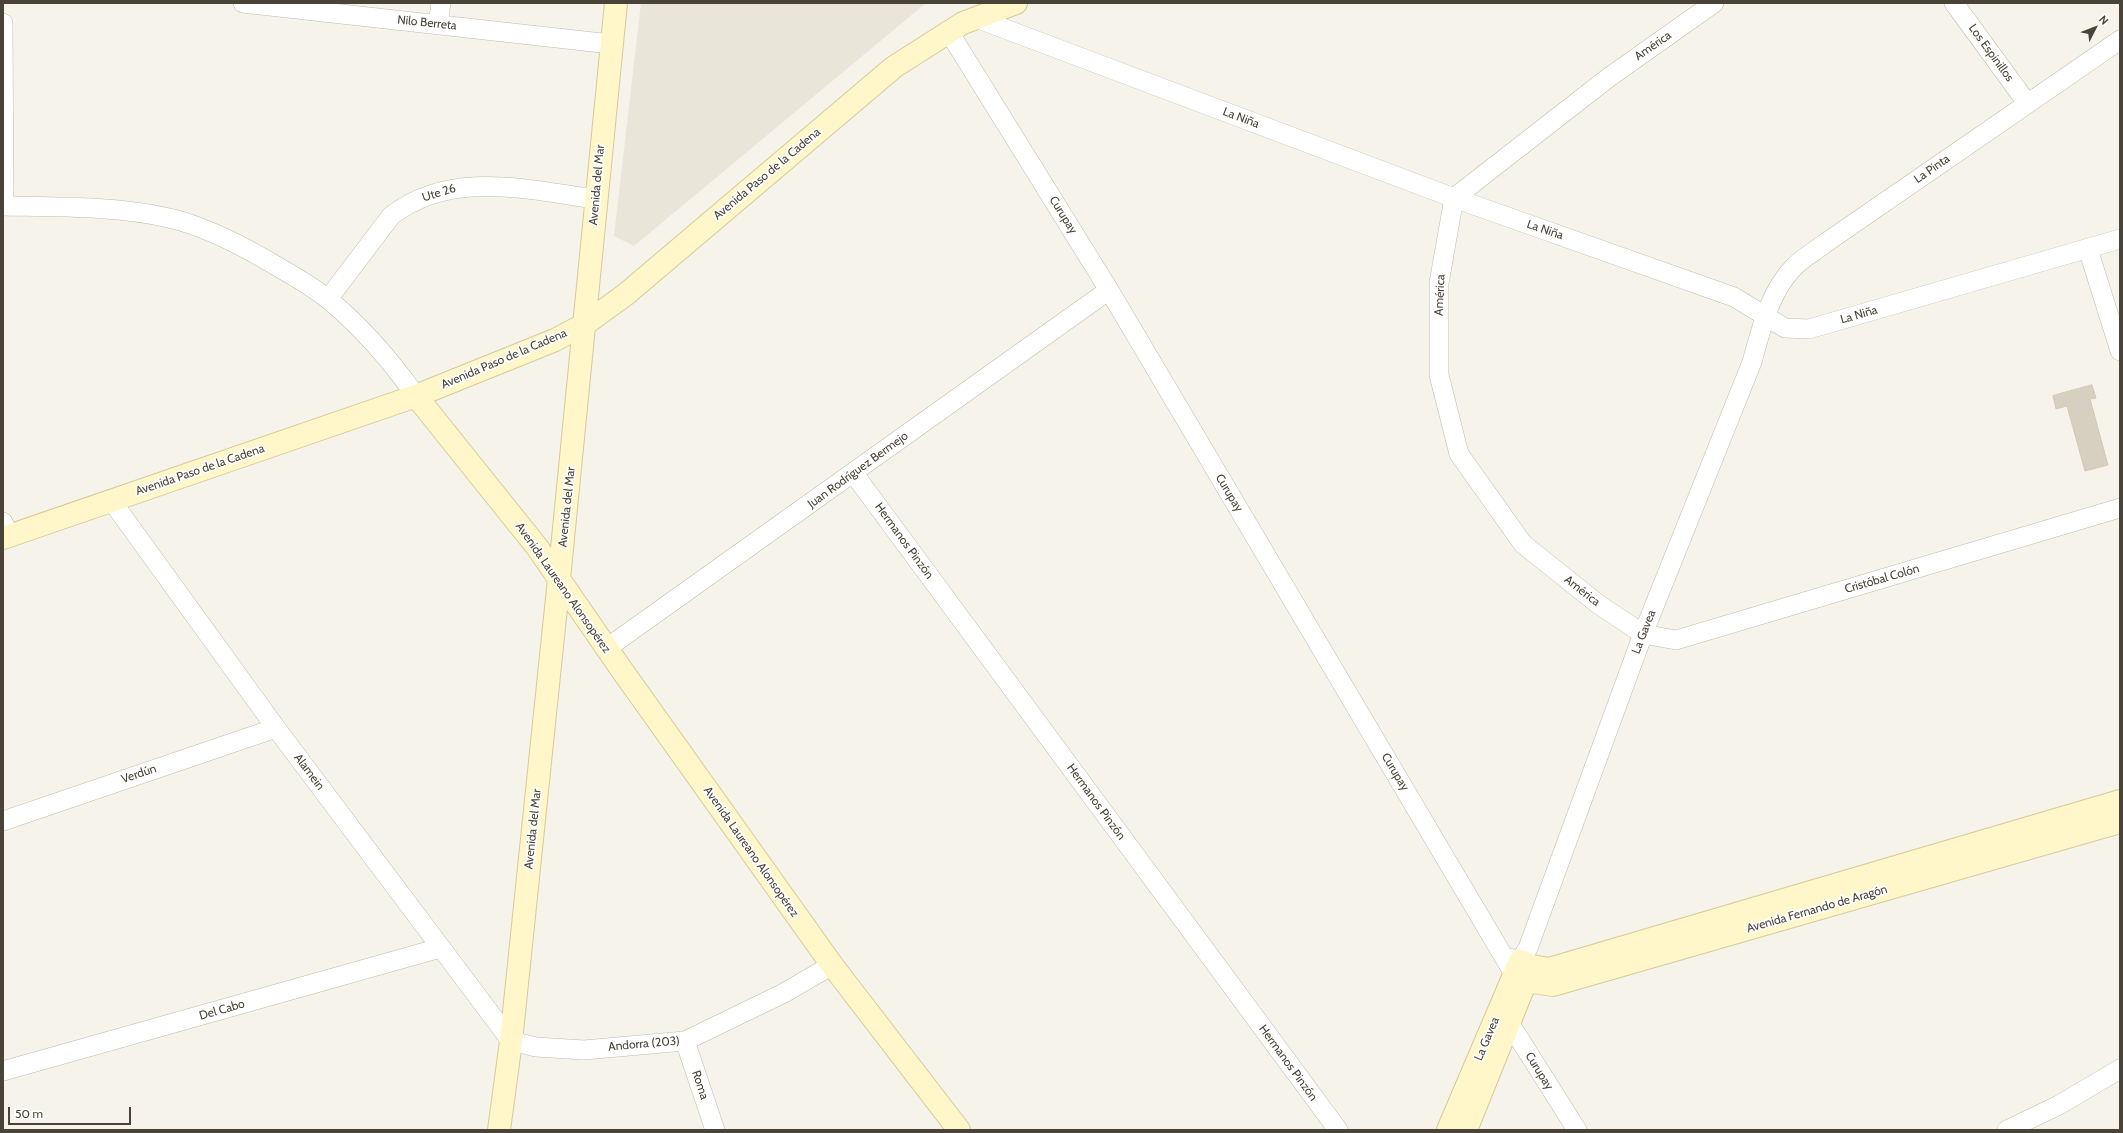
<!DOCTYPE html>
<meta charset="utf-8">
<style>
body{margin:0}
#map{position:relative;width:2123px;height:1133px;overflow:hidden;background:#f5f3ea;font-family:Cabin,sans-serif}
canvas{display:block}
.frame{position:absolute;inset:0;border:4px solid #4a4438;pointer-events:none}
.north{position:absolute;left:2075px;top:8px;width:40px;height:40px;-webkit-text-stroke:3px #fff;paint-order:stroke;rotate:48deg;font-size:11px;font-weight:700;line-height:16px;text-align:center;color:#4a4438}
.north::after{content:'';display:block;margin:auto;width:14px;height:18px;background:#4a4438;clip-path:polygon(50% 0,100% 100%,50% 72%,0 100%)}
.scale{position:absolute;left:8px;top:1107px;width:123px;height:18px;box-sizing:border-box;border:2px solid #4a4438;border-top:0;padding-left:5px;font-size:12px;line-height:14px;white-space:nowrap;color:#4a4438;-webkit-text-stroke:3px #fff;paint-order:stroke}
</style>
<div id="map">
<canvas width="2123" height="1133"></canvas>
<div class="frame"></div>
<div class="north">N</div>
<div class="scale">50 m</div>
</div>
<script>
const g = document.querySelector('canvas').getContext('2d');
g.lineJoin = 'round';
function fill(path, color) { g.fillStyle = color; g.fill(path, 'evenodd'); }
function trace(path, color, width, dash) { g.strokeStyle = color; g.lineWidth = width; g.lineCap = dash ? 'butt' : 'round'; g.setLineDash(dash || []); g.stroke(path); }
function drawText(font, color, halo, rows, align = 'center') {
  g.font = font + ' Cabin,sans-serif'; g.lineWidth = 3.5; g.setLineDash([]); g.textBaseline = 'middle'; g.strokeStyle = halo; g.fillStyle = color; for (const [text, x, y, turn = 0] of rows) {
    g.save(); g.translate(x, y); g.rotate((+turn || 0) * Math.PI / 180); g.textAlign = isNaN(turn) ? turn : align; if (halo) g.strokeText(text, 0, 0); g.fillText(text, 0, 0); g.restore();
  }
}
fill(new Path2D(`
 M641,3H926L634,246L614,236Z`), '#e9e5d8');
const building = new Path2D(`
 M2092,385L2096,398L2090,399L2108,465L2085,471L2067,406L2056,409L2053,396Z`);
fill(building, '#d7cfbf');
trace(building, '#d3c8b2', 1);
const street = new Path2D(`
 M243,3L611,44
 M1714,3L1608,78L1454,198L1439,283V375L1459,454L1523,544L1598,604L1643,634L1676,640L2120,508
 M1954,3L2027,103
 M976,18L1454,198L1734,297L1785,328L1809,329L2120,239
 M3,23L4,206
 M438,25L441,3
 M949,32L1109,290L1511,969
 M3,206C55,207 118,206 169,218C204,226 237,243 268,261C288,273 311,285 329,300C363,328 391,361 416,396
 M2088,249L2120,351
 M328,299L391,216C451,169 527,190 596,199
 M854,474L1338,1130
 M111,500L276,728L511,1041L536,1047L584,1050L685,1041L784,993L832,965
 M3,522L9,536
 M607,648L1109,290
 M3,821L276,728
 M1505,957L1520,961L1528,948L1643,634L1752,362C1761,330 1769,293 1793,268C1801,259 1814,252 1824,244L2120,40
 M1497,1018L1510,1024L1577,1130
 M685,1041L715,1130
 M3,1071L440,948
 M2007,1130L2059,1105L2120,1069`);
const secondary = new Path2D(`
 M416,396L537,547L619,666L832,965L959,1130
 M3,538L416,396L555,340L585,324L625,295L894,67L963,23L1016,3
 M499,1130L511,1041L559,579L616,3
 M1448,1130L1520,961L1532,966L1549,969L2120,801
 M1466,1130L1526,981L1553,985L2120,822`);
trace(street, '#c1bbac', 20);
trace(secondary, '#d6ca99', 24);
trace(street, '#fff', 19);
trace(secondary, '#fff6ca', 22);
drawText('12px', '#4a4438', '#fff', [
 ["Nilo Berreta",427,23,6],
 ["América",1653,46,-35],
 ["Los Espinillos",1991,53,54],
 ["La Niña",1241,118,21],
 ["La Pinta",1932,169,-35],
 ["Avenida Paso de la Cadena",767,174,-40],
 ["Avenida del Mar",597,185,-85],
 ["Ute 26",439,193,-17],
 ["Curupay",1063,215,58],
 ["La Niña",1545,230,19],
 ["América",1440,295,-87],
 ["La Niña",1859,315,-16],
 ["Avenida Paso de la Cadena",504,359,-23],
 ["Avenida Paso de la Cadena",200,470,-19],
 ["Juan Rodríguez Bermejo",858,470,-36],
 ["Curupay",1229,493,59],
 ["Avenida del Mar",567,507,-84],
 ["Hermanos Pinzón",904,541,54],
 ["Cristóbal Colón",1882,579,-16],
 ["Avenida Laureano Alonsopérez",563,588,55],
 ["América",1582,591,38],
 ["La Gavea",1644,632,-69],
 ["Alamein",309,772,53],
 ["Curupay",1395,772,59],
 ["Verdún",139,774,-19],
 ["Hermanos Pinzón",1096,802,54],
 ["Avenida del Mar",533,829,-84],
 ["Avenida Laureano Alonsopérez",751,852,55],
 ["Avenida Fernando de Aragón",1817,909,-16],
 ["Del Cabo",222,1010,-16],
 ["La Gavea",1487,1039,-67],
 ["Andorra (203)",644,1044,-5],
 ["Hermanos Pinzón",1288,1063,54],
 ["Curupay",1539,1071,58],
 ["Roma",700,1085,72]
]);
</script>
